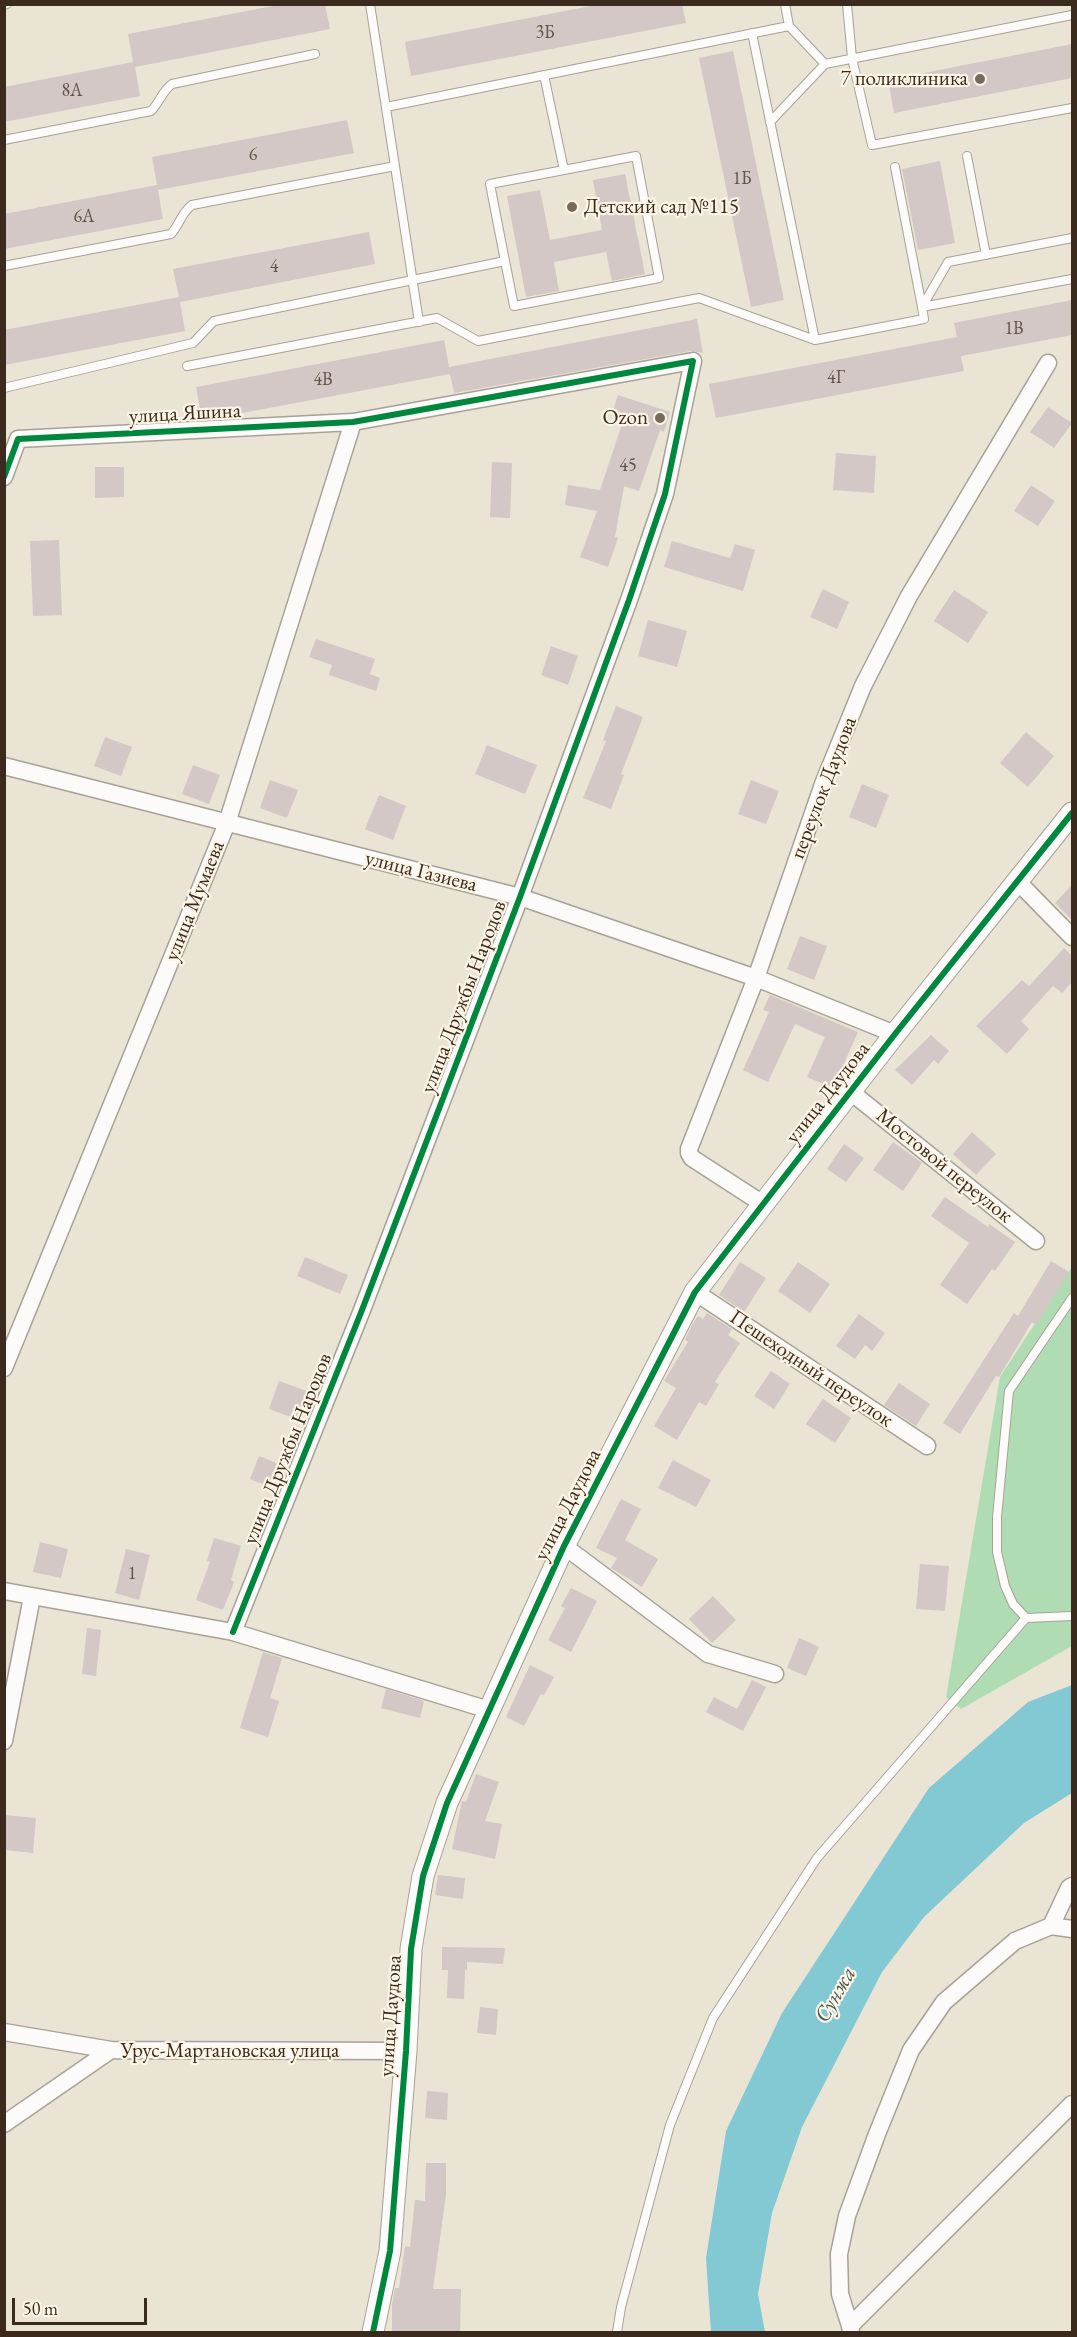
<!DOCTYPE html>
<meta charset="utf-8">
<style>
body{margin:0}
#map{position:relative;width:1077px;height:2337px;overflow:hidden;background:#eae4d4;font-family:"EB Garamond",serif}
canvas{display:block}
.frame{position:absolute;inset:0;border:6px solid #3b2a1e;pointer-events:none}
.scale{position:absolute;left:12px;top:2298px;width:135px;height:27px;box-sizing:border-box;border:3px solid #3b2a1e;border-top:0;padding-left:8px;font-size:18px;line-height:21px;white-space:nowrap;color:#3b2a1e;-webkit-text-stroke:4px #fcf5e5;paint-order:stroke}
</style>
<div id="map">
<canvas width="1077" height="2337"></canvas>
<div class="frame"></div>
<div class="scale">50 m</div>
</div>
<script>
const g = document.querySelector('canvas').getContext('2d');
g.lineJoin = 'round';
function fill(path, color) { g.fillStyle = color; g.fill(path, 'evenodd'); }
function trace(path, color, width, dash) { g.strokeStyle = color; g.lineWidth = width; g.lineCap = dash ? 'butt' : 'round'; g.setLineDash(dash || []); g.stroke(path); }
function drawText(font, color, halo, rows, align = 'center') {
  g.font = font + ' "EB Garamond",serif'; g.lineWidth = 4.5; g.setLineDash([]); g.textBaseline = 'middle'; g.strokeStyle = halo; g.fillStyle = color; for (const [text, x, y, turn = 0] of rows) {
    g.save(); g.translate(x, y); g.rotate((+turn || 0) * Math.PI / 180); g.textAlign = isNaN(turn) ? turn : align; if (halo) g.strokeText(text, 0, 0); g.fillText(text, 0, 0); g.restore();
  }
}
fill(new Path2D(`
 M1072,1267V1646L961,1709L946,1697L1000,1377Z`), '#b0dcb4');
fill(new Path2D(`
 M1072,1685V1793L1024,1823L924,1917L882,1972L802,2127L772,2213L758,2294L765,2332H711L706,2258L726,2131L782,2013L929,1788L1028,1702Z`), '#82c9d3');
fill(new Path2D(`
 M283,4H325L330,29L135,67L140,96L4,122V87L133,62L128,34Z
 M601,4H682L686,23L411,76L405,42Z
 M1072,44V78L894,113L888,80Z
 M733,51L784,300L751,307L699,58Z
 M347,120L354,153L158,190L152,157Z
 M940,161L955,243L918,250L902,169Z
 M625,174L645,274L612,281L606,252L554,262L559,291L526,297L507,196L540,190L550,240L602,230L593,180Z
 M157,185L163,219L4,249V214Z
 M369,232L375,264L180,302L185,331L4,365V330L179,297L173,269Z
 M1072,300V335L961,356L964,371L716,418L709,384L957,337L954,323Z
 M697,319L703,353L691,351L454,393L450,374L216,418L202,419L196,387L444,340L449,367Z
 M618,395L670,412L664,432L660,430L639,491L624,486L615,537L618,538L608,567L580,557L597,511L565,505L568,485L600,490L624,418L612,414Z
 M1048,407L1072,423L1054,448L1030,432Z
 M836,453L876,456L874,493L833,490Z
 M492,462L512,463L510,518L490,517Z
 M95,467H124V497L95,498Z
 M1031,485L1055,501L1038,526L1014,511Z
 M59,540L62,615L33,616L30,541Z
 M672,541L730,558L735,544L755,550L743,591L664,567Z
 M823,589L849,602L837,629L810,617Z
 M954,590L988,612L968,643L934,621Z
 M648,620L687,631L677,667L638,656Z
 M316,639L375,659L370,674L380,678L376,691L329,675L332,665L309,657Z
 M551,646L578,656L568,685L541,675Z
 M616,706L643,717L621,774L624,775L611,809L583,798L606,741L603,740Z
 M1026,732L1054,756L1028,787L1000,763Z
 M105,737L132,747L121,776L94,766Z
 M487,745L537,765L525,794L475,774Z
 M193,765L220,775L209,804L182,794Z
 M270,780L298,790L287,818L260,808Z
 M751,780L779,791L766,824L738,814Z
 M862,784L889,795L876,828L849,817Z
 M379,795L406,806L393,840L365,829Z
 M1072,885V920L1055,903Z
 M800,936L827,946L814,980L787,969Z
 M1064,948L1072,956V982L1062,993L1053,986L1021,1021L1029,1029L1007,1054L976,1026L1022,980L1029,986Z
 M770,995L858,1032L833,1088L807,1077L825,1037L795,1024L768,1082L743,1070L769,1012L763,1010Z
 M931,1035L949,1051L938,1064L934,1060L912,1085L895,1070Z
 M972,1132L996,1154L976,1175L953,1154Z
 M893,1142L922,1163L903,1191L873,1170Z
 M844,1144L864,1158L846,1182L827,1169Z
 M945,1197L988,1227L989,1224L1015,1242L995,1271L992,1269L967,1304L940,1285L969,1243L931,1216Z
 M305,1257L348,1275L340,1294L297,1276Z
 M1051,1261L1069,1272L1036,1325L1032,1322L999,1377L996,1376L960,1434L943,1423L1014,1313L1018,1316Z
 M740,1262L766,1278L744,1312L719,1295Z
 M798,1262L830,1284L810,1313L778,1291Z
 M707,1313L732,1329L728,1335L740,1343L715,1382L719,1384L706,1406L699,1402L677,1440L654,1426L676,1388L664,1381L688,1342L685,1340L692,1325L698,1316L703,1319Z
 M859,1314L885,1333L872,1351L865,1345L855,1359L836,1346Z
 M771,1371L790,1384L774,1409L754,1396Z
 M279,1381L307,1391L296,1419L269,1409Z
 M899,1383L930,1404L916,1426L884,1405Z
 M823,1399L851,1418L835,1443L806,1424Z
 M259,1456L279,1464L270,1487L250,1479Z
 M673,1460L711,1480L696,1507L658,1488Z
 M621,1499L641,1509L625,1540L658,1559L642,1587L611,1568L617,1558L596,1548Z
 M214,1538L241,1546L231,1580L234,1582L223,1610L196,1600L210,1562L207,1561Z
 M40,1542L68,1549L61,1578L33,1572Z
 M126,1549L150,1555L139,1600L115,1593Z
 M920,1564L949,1566L945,1611L916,1609Z
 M571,1588L597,1601L571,1652L548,1640L565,1608L561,1606Z
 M713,1596L736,1620L712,1643L689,1619Z
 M87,1628L101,1630L96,1676L82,1674Z
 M799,1638L819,1647L806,1676L787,1668Z
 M263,1652L282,1658L270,1698L279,1701L268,1737L240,1728Z
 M530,1665L554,1677L544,1695L541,1694L524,1726L506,1717Z
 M752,1680L766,1687L743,1731L706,1712L714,1697L737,1709Z
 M386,1689L424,1701L420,1718L381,1708Z
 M476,1774L499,1782L485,1821L502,1824L495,1859L452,1849L462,1801L466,1802Z
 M4,1815L36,1818L33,1853L4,1850Z
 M438,1875L465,1878L463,1899L435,1895Z
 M442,1947L505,1948L503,1964L467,1962V1970H465L464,1999L447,1998L448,1970H442Z
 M480,2007L498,2009L496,2035L477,2033Z
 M427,2091L448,2093L447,2120L425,2118Z
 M426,2163H446V2195L433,2289H461L460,2332H392V2305L395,2288H399L405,2246L410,2247L415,2200L425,2201Z`), '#d3c8c5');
const service = new Path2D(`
 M370,4L419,322
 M785,4L789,26L825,64L1072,15
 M847,4L852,58L872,145L1072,108
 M4,5L7,4
 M752,33L815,340
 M386,107L789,26
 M770,122L825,64
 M4,140L151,111C160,102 162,91 172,84L315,54
 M967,156L986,255
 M895,167L922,307L1072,279
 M505,261L490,184L564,170
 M4,266L171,234C180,224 181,213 192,205L395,166
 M187,366L437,318L478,341L699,298L815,340L924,319L922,307L948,262L1072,238
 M4,388L193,343L214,321L505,261L514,306L659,278L636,156L564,170L544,75
 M1026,1618L1013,1604L1005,1586L997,1552V1517L1009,1391L1072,1298
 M617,2332L621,2307L670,2125L713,2018L817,1858L1026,1618L1072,1616`);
const minor = new Path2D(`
 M4,477L18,439L353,422L693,361L665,494L629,600L520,897L362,1310L233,1632
 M4,766L520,897L756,978L895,1034
 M1018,882L1072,937
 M851,1092L1036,1241
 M763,1204L692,1158L689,1153V1149L756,978L823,784L863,686L909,596L1048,363
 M695,1292L927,1446
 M4,1368L227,823L353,422
 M564,1546L708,1654L775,1674
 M4,1591L233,1632L489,1710
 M4,1741L32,1597
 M1051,1926L1069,1888L1072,1886
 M4,2032L111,2050
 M4,2124L111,2050L406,2051
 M850,2326L840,2294L839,2254L847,2216L877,2134L911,2050L944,2002L1015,1941L1051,1926L1072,1929
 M851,2332L850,2326L1072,2104`);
const tertiary = new Path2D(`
 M373,2332L390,2251L406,2051L411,1949L423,1876L447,1803L564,1546L695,1292L895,1034L1072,813`);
trace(service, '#a7a197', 10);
trace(minor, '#a7a197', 19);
trace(tertiary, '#a7a197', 23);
trace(service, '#fcfbf9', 8);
trace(minor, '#fcfbf9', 16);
trace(tertiary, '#fcfbf9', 21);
trace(new Path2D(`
 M4,477L18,439L353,422L693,361L665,494L629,600L520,897L362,1310L233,1632
 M373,2332L390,2251L406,2051L411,1949L423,1876L447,1803L564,1546L695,1292L895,1034L1072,813`), '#00873e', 6);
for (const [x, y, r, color] of [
 [980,79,6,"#786b5e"],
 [572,207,6,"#786b5e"],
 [660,418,6,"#786b5e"]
]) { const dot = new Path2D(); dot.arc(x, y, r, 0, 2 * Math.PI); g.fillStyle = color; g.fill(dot); trace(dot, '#fcf5e5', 2); }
drawText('18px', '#615248', null, [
 ["3Б",545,33],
 ["8А",72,91],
 ["6",253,155],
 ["1Б",742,179],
 ["6А",84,217],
 ["4",274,267],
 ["1В",1014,329],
 ["4Г",836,378],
 ["4В",323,380],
 ["45",628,466],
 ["1",132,1574]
]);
drawText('21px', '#3b2a1e', '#fcf5e5', [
 ["7 поликлиника",968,79],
 ["Детский сад №115",584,207,"left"],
 ["Ozon",648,418]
], 'right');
drawText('21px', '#3b2a1e', '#fcf5e5', [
 ["улица Яшина",185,414,-3],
 ["переулок Даудова",824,788,-69],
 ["улица Газиева",421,872,14],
 ["улица Мумаева",195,901,-68],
 ["улица Дружбы Народов",464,997,-69],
 ["улица Даудова",828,1093,-52],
 ["Мостовой переулок",944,1166,39],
 ["Пешеходный переулок",811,1369,34],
 ["улица Дружбы Народов",288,1449,-68],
 ["улица Даудова",568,1505,-63],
 ["улица Даудова",391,2016,-86],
 ["Урус-Мартановская улица",230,2051]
]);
drawText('italic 22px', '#435654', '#fcf5e5', [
 ["Сунжа",836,1995,-60]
]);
</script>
